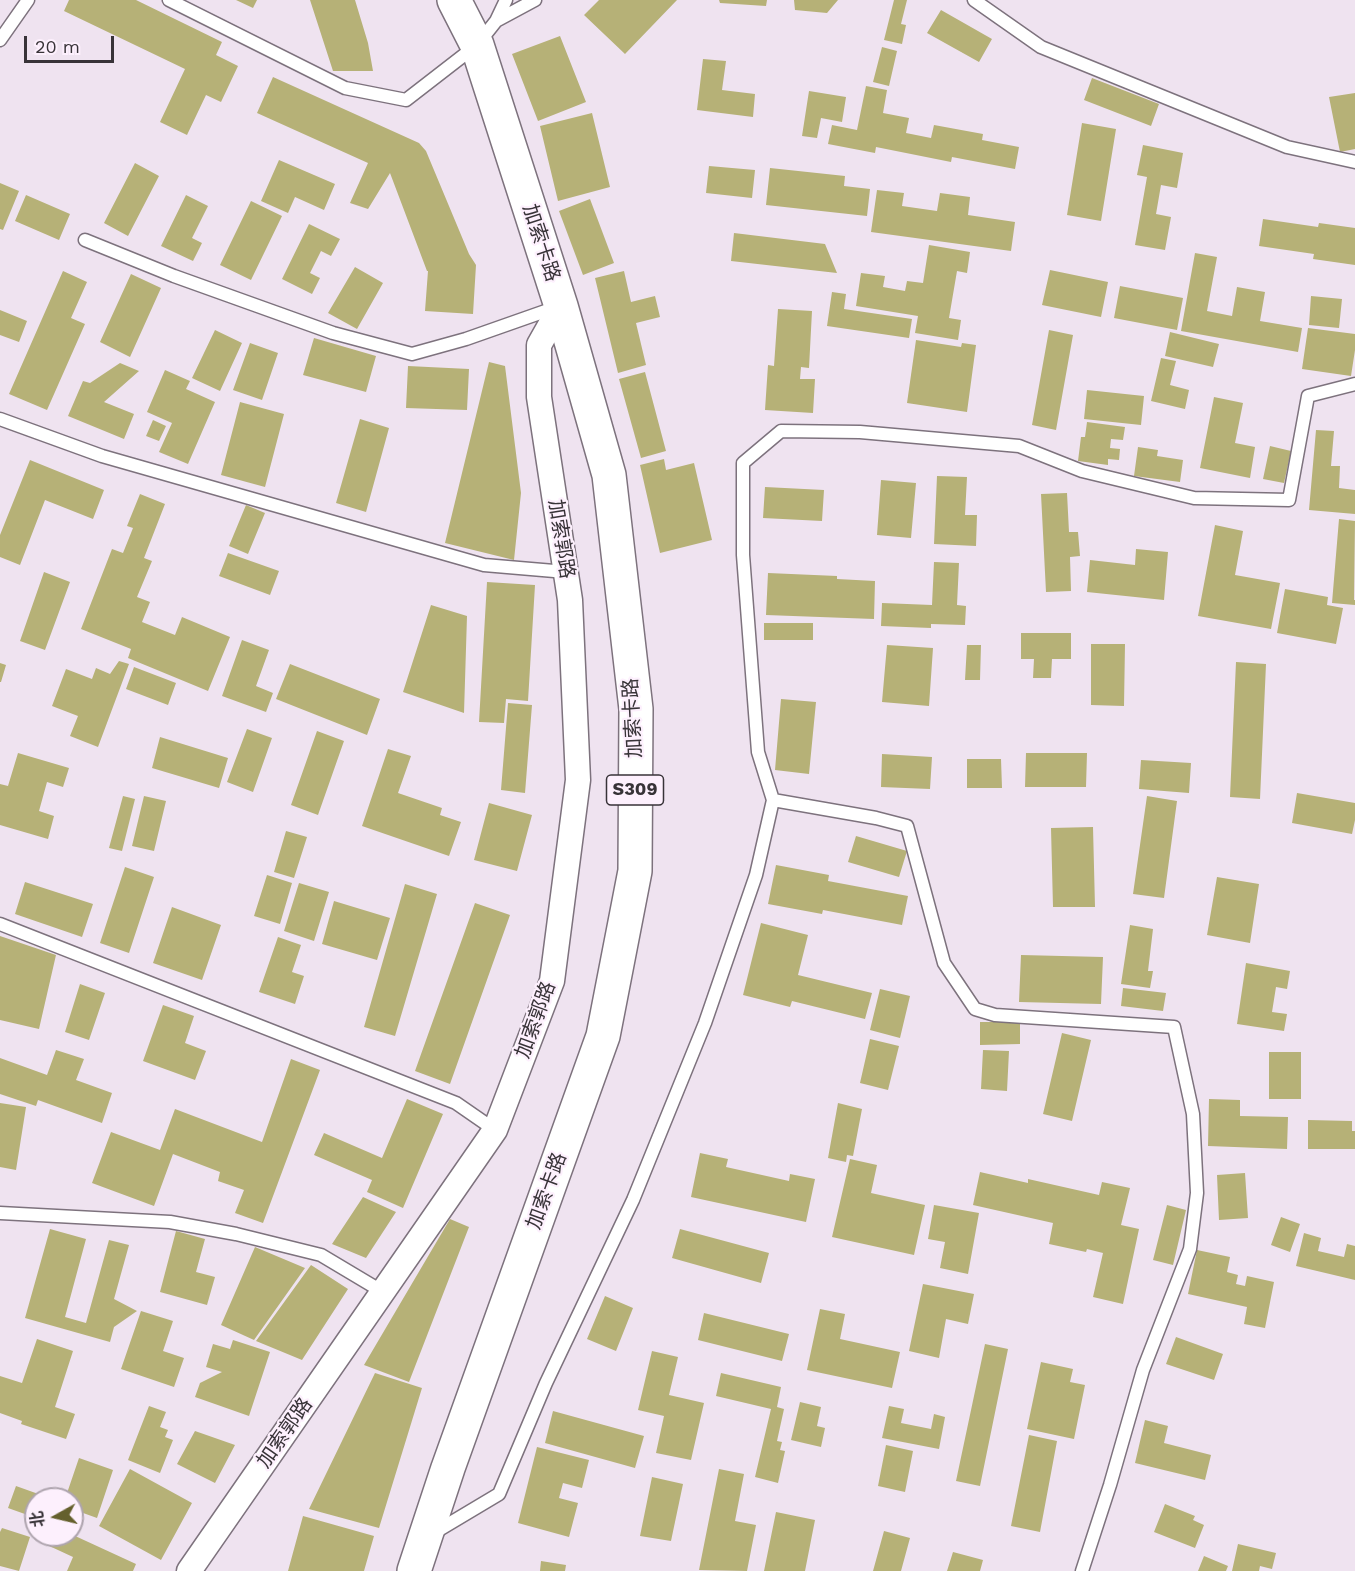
<!DOCTYPE html>
<meta charset="utf-8">
<style>
body{margin:0}
#map{position:relative;width:1355px;height:1571px;overflow:hidden;background:#efe3f0;font-family:"Work Sans","Noto Sans SC",sans-serif}
canvas{display:block}
.north{position:absolute;left:24px;top:1487px;width:60px;height:60px;box-sizing:border-box;background:#fdf0fd;border:2px solid #aea4ae;border-radius:50%;rotate:262deg;font-size:16px;font-weight:700;line-height:24px;text-align:center;color:#383338}
.north::after{content:'';display:block;margin:auto;width:21px;height:27px;background:#65602d;clip-path:polygon(50% 0,100% 100%,50% 72%,0 100%)}
.scale{position:absolute;left:24px;top:36px;width:90px;height:27px;box-sizing:border-box;border:3px solid #383338;border-top:0;padding-left:8px;font-size:18px;line-height:21px;white-space:nowrap;color:#383338;-webkit-text-stroke:4px #fdf0fd;paint-order:stroke}
</style>
<div id="map">
<canvas width="1355" height="1571"></canvas>
<div class="north">北</div>
<div class="scale">20 m</div>
</div>
<script>
const g = document.querySelector('canvas').getContext('2d');
g.lineJoin = 'round';
function fill(path, color) { g.fillStyle = color; g.fill(path, 'evenodd'); }
function trace(path, color, width, dash) { g.strokeStyle = color; g.lineWidth = width; g.lineCap = dash ? 'butt' : 'round'; g.setLineDash(dash || []); g.stroke(path); }
function drawText(font, color, halo, rows, align = 'center') {
  g.font = font + ' "Work Sans","Noto Sans SC",sans-serif'; g.lineWidth = 4.5; g.setLineDash([]); g.textBaseline = 'middle'; g.strokeStyle = halo; g.fillStyle = color; for (const [text, x, y, turn = 0] of rows) {
    g.save(); g.translate(x, y); g.rotate((+turn || 0) * Math.PI / 180); g.textAlign = isNaN(turn) ? turn : align; if (halo) g.strokeText(text, 0, 0); g.fillText(text, 0, 0); g.restore();
  }
}
fill(new Path2D(`
 M69,0H136L222,42L216,55L238,66L221,102L206,95L187,135L160,122L185,69L64,11Z
 M236,0H257L253,8Z
 M310,0H355L368,43L373,71H333Z
 M599,0H677L625,54L584,15Z
 M719,0H767L766,6L720,3Z
 M794,0H838L827,13L795,10Z
 M894,0H907L901,24L906,25L902,44L884,40Z
 M941,10L992,39L979,62L927,33Z
 M560,36L586,102L538,121L512,54Z
 M882,47L897,51L889,86L873,82Z
 M703,59L726,61L722,90L755,94L753,117L697,110Z
 M273,77L419,143L426,151L469,254L476,265L473,314L425,311L428,271H427L390,173L368,209L350,203L368,163L257,113Z
 M1092,78L1159,104L1151,126L1084,100Z
 M866,86L887,90L883,113L909,118L906,133L931,138L934,125L983,134L982,140L1019,147L1015,169L952,157L951,162L876,147L875,153L828,144L832,125L857,130Z
 M809,91L846,97L842,122L821,118L817,138L802,136Z
 M1355,93V149L1340,152L1329,97Z
 M592,113L610,187L558,201L540,126Z
 M1082,123L1116,129L1101,221L1067,215Z
 M1143,145L1183,153L1177,188L1161,185L1156,214L1171,217L1165,250L1135,245L1147,177L1137,175Z
 M279,160L335,184L324,210L295,197L288,213L261,201Z
 M135,163L159,176L128,236L104,223Z
 M709,166L755,170L752,198L706,193Z
 M770,168L845,176L844,186L870,189L867,216L766,205Z
 M0,183L19,191L3,230L0,229Z
 M877,190L904,193L902,206L937,211L940,193L970,197L968,215L1015,222L1011,251L871,232Z
 M26,195L70,214L59,240L15,221Z
 M186,195L208,206L192,238L202,243L193,261L161,246Z
 M590,199L614,263L583,275L559,211Z
 M251,201L282,216L251,280L220,265Z
 M1263,219L1318,227L1319,223L1355,228V265L1313,259L1314,254L1259,246Z
 M309,224L340,239L331,256L321,251L310,273L320,278L312,294L282,279Z
 M734,233L825,244L837,273L731,261Z
 M929,245L970,252L967,273L957,271L949,318L961,320L958,340L915,333L918,316L856,306L861,273L885,276L883,287L905,291L907,281L923,283Z
 M1195,253L1217,257L1207,311L1232,316L1237,287L1265,292L1260,321L1302,328L1298,352L1181,331Z
 M355,267L383,283L357,329L328,313Z
 M1050,270L1108,282L1101,317L1042,305Z
 M63,271L87,282L71,318L85,324L47,410L9,394Z
 M624,271L631,302L655,296L660,317L636,323L646,365L618,373L595,278Z
 M131,274L161,288L130,357L100,342Z
 M1120,286L1183,298L1177,330L1114,318Z
 M832,292L846,294L844,309L912,319L909,338L827,326Z
 M1311,296L1342,299L1339,328L1309,325Z
 M778,309L812,311L809,368L801,367L800,379H815L813,413L765,410L768,365L774,366Z
 M0,310L27,321L19,342L0,335Z
 M1308,328L1355,334V350L1351,376L1302,369Z
 M215,330L242,343L220,391L192,378Z
 M1049,330L1073,335L1056,430L1032,425Z
 M1170,332L1219,344L1213,367L1165,356Z
 M314,338L376,356L366,392L303,375Z
 M916,340L961,347L962,343L976,345L967,412L907,403Z
 M250,343L278,353L262,400L233,390Z
 M1161,358L1176,361L1170,385L1189,390L1185,409L1151,401Z
 M489,362L505,366L521,493L514,560L445,543Z
 M120,363L139,371L104,402L134,414L124,439L68,416L83,381L90,383Z
 M408,366L469,369L467,410L406,408Z
 M165,370L190,381L186,389L215,402L188,464L159,452L172,423L147,412Z
 M645,372L666,451L641,458L619,379Z
 M1087,390L1144,396L1141,425L1084,419Z
 M1214,397L1243,403L1235,443L1255,447L1250,478L1200,468Z
 M240,402L284,414L265,487L221,475Z
 M360,419L389,428L366,512L336,503Z
 M153,420L166,426L159,441L146,436Z
 M1087,422L1125,427L1123,440L1111,439L1110,448L1120,449L1119,460L1108,459V465L1078,461L1081,437H1085Z
 M1316,430L1334,431L1331,466H1340L1339,488L1355,490V514L1309,510Z
 M1270,446L1291,451L1284,483L1263,479Z
 M1138,447L1158,450L1157,456L1183,460L1180,482L1134,476Z
 M664,459L666,470L694,463L712,540L660,553L640,465Z
 M30,460L104,490L93,519L45,500L20,565L0,557V535Z
 M937,476L967,477L965,515H977L976,546L934,544Z
 M881,480L916,483L911,538L877,535Z
 M765,487L824,490L822,521L763,518Z
 M1067,493L1069,532H1078L1080,556L1070,557L1071,591L1046,592L1041,494Z
 M140,494L165,504L144,558L152,561L137,597L150,602L142,622L175,635L182,617L230,637L208,691L128,658L131,649L81,629L112,549L123,553L133,528L127,526Z
 M246,505L265,513L248,554L229,546Z
 M1339,519L1355,521L1354,600H1355V605L1332,603Z
 M1215,525L1243,531L1235,575L1280,583L1271,629L1198,616Z
 M1136,549L1168,552L1164,600L1087,592L1090,560L1135,565Z
 M228,553L279,571L270,595L219,576Z
 M934,562L959,563L957,605L966,606L965,625L931,624V628L881,626L882,603L932,605Z
 M44,572L70,582L45,650L20,641Z
 M768,573L837,576V579L875,581L874,619L766,615Z
 M487,582L535,585L528,701L506,699L504,723L479,722Z
 M1285,589L1328,597L1327,605L1343,608L1336,644L1277,633Z
 M431,605L467,616L464,713L403,692Z
 M764,623H813V640H764Z
 M1021,633H1071V659H1052L1051,678H1033L1034,659H1021Z
 M242,640L269,650L256,686L273,693L266,712L222,696Z
 M1091,644H1125L1124,706L1091,705Z
 M887,645L933,648L929,706L882,702Z
 M967,645H981L980,680H965Z
 M119,661L129,664L98,747L70,736L78,716L52,706L66,669L92,679L96,668L110,674Z
 M1236,662L1266,664L1260,799L1230,797Z
 M0,663L6,665L1,682H0Z
 M290,664L380,699L367,735L276,699Z
 M134,667L176,683L168,705L126,689Z
 M781,699L816,702L809,774L775,770Z
 M508,703L532,705L525,793L501,790Z
 M247,729L272,738L253,792L227,782Z
 M317,731L344,741L318,815L291,805Z
 M160,737L228,758L219,788L152,768Z
 M388,749L411,756L398,793L442,808L440,815L461,822L449,856L362,826Z
 M18,753L69,768L63,787L47,782L39,811L54,816L48,839L0,825V784L8,786Z
 M1026,753H1087L1086,787H1025Z
 M882,754L932,757L930,789L881,787Z
 M967,759H1001L1002,788H967Z
 M1141,760L1191,763L1189,793L1139,789Z
 M1297,793L1355,803V820L1352,834L1292,823Z
 M123,796L135,799L122,851L109,848Z
 M144,796L166,801L154,851L132,846Z
 M1147,796L1177,801L1164,898L1133,894Z
 M489,803L532,815L517,871L474,860Z
 M1093,827L1095,907H1053L1051,828Z
 M286,831L307,837L294,878L274,872Z
 M856,836L907,851L899,877L848,862Z
 M776,865L829,875L828,881L908,896L902,925L823,910L822,914L768,904Z
 M125,867L154,877L129,953L100,943Z
 M267,875L292,883L280,924L254,916Z
 M1217,877L1259,884L1250,943L1207,935Z
 M25,882L93,904L82,937L15,914Z
 M299,883L329,892L314,941L284,931Z
 M405,884L437,894L395,1036L364,1027Z
 M334,901L390,918L377,960L322,944Z
 M475,903L510,915L450,1084L415,1071Z
 M172,907L221,925L202,980L153,963Z
 M761,923L808,935L798,975L872,993L865,1019L792,1001L790,1007L743,995Z
 M1130,925L1153,929L1148,971H1153L1150,988L1121,984Z
 M0,936L56,955L39,1029L0,1020Z
 M278,937L301,945L292,972L304,976L295,1004L259,992Z
 M1021,955L1103,957L1101,1004L1019,1002Z
 M1246,963L1290,971L1287,989L1276,987L1272,1012L1287,1014L1284,1031L1237,1024Z
 M80,984L105,993L89,1040L65,1032Z
 M1123,988L1166,993L1163,1011L1121,1006Z
 M880,989L910,996L900,1038L870,1030Z
 M163,1005L194,1016L185,1043L206,1051L195,1080L143,1061Z
 M980,1022H1020V1044L980,1045Z
 M1062,1033L1091,1040L1072,1121L1043,1114Z
 M870,1039L899,1046L888,1090L860,1083Z
 M56,1050L84,1059L76,1080L112,1093L102,1123L38,1100L36,1106L0,1094V1058L47,1075Z
 M983,1050L1009,1051L1007,1091L981,1089Z
 M1269,1052H1301V1099H1269Z
 M291,1059L320,1070L263,1223L235,1213L244,1190L218,1181L220,1172L173,1154L154,1206L92,1183L111,1132L160,1150L175,1109L262,1142Z
 M407,1099L443,1114L403,1208L367,1192L372,1180L314,1155L324,1133L382,1158Z
 M1209,1099L1240,1100V1116L1288,1117L1287,1149L1208,1146Z
 M0,1103L26,1107L16,1170L0,1167Z
 M838,1103L862,1109L853,1156L847,1155L846,1162L828,1158Z
 M1308,1120L1352,1121V1131H1355V1149H1308Z
 M700,1153L728,1159L726,1167L789,1181L790,1174L815,1179L806,1222L691,1197Z
 M850,1159L877,1165L871,1193L925,1205L914,1255L832,1237Z
 M980,1172L1028,1183V1179L1099,1195L1102,1182L1130,1188L1121,1225L1139,1229L1123,1304L1093,1297L1103,1253L1087,1249L1086,1252L1049,1244L1053,1223L973,1205Z
 M1245,1173L1248,1218L1219,1220L1217,1175Z
 M363,1197L396,1212L366,1258L332,1244Z
 M934,1205L979,1213L968,1274L940,1268L945,1242L928,1239Z
 M1167,1205L1186,1210L1173,1265L1153,1260Z
 M1281,1217L1300,1224L1290,1252L1271,1245Z
 M450,1219L469,1227L409,1382L364,1365Z
 M50,1229L86,1239L65,1317L86,1323L109,1240L129,1245L114,1299L137,1311L114,1327L110,1342L25,1318Z
 M680,1229L769,1253L761,1283L672,1258Z
 M176,1231L205,1239L196,1272L215,1277L207,1305L160,1292Z
 M1304,1233L1321,1238L1318,1251L1344,1257L1347,1244L1355,1246V1280L1296,1266Z
 M255,1247L305,1268L254,1340L221,1325Z
 M1197,1250L1230,1257L1227,1272L1238,1275L1236,1284L1245,1286L1247,1276L1274,1282L1265,1328L1244,1324L1247,1307L1188,1294Z
 M311,1265L348,1289L302,1360L256,1341Z
 M923,1284L974,1294L968,1324L946,1319L939,1358L909,1351Z
 M605,1296L633,1308L616,1351L587,1339Z
 M820,1309L845,1314L840,1339L900,1352L892,1388L807,1370Z
 M141,1311L173,1321L163,1351L184,1358L174,1387L121,1369Z
 M704,1313L789,1334L782,1361L698,1340Z
 M1176,1337L1223,1354L1214,1380L1166,1364Z
 M37,1339L73,1351L55,1407L75,1414L66,1439L21,1424L22,1421L0,1413V1376L22,1383Z
 M233,1340L270,1352L249,1416L195,1397L200,1383L222,1372L206,1367L213,1344L230,1349Z
 M985,1344L1008,1349L980,1486L956,1481Z
 M652,1351L678,1357L669,1395L704,1403L691,1460L656,1453L664,1416L638,1410Z
 M1041,1362L1073,1369L1070,1382L1085,1385L1074,1439L1027,1429Z
 M375,1373L422,1388L379,1528L309,1509Z
 M721,1373L781,1387L777,1407L784,1409L777,1441L782,1442L780,1450L785,1451L778,1483L755,1477L771,1409L716,1396Z
 M800,1402L821,1407L817,1426L825,1428L821,1447L791,1440Z
 M149,1406L166,1412L160,1427L168,1430L165,1437L173,1440L160,1473L128,1460Z
 M889,1406L904,1409L901,1423L931,1429L934,1414L945,1417L939,1449L882,1438Z
 M553,1411L644,1436L635,1468L545,1443Z
 M1145,1420L1168,1426L1164,1443L1211,1455L1205,1480L1135,1463Z
 M195,1431L235,1445L215,1483L177,1464Z
 M1029,1435L1057,1441L1040,1532L1011,1526Z
 M886,1445L913,1451L905,1492L878,1486Z
 M537,1447L589,1460L582,1488L563,1483L559,1498L578,1503L569,1537L518,1523Z
 M79,1458L113,1470L97,1518L72,1509V1499H65Z
 M130,1469L192,1503L161,1560L99,1526Z
 M719,1469L744,1474L735,1521L756,1525L747,1571L699,1570Z
 M652,1477L683,1484L671,1541L640,1536Z
 M16,1486L44,1496L43,1499H36V1518L8,1508Z
 M1165,1504L1195,1516L1193,1520L1204,1525L1195,1548L1154,1532Z
 M776,1512L815,1520L805,1571H764Z
 M303,1516L374,1536L364,1571H288Z
 M2,1528L30,1537L19,1571L0,1566V1532Z
 M884,1531L910,1538L901,1571H873Z
 M49,1535H73L136,1564L133,1571H67L73,1557L45,1544Z
 M1238,1544L1276,1553L1272,1569L1260,1566L1259,1571H1232Z
 M953,1552L983,1560L980,1571H947Z
 M1204,1556L1228,1566L1226,1571H1198Z
 M541,1561L566,1565L565,1571H540Z`), '#b6b177');
const service = new Path2D(`
 M169,0L345,88L406,100L477,45L496,21L506,0
 M974,0L1041,47L1287,147L1355,162
 M496,21L535,0
 M0,40L28,0
 M85,240L174,276L333,333L412,354L466,339L557,307
 M0,419L102,456L484,565L566,572
 M773,800L876,818L907,826L944,963L975,1009L995,1015L1174,1027L1193,1114L1197,1193L1190,1249L1143,1370L1110,1485L1082,1571
 M0,924L456,1103L495,1130
 M0,1213L170,1222L236,1234L321,1255L383,1292
 M432,1534L499,1494L546,1383L633,1200L705,1023L756,875L773,800L758,752L743,555V463L781,431L860,432L1019,446L1082,471L1194,498L1289,500L1308,396L1355,384`);
const minor = new Path2D(`
 M189,1571L495,1130L552,981L578,780L570,600L539,397V345L561,306`);
const primary = new Path2D(`
 M414,1571L448,1468L603,1036L635,871L636,709L609,475L561,306L477,45L454,0`);
trace(service, '#7d727d', 15);
trace(minor, '#7d727d', 27);
trace(primary, '#7d727d', 36);
trace(service, '#fff', 12);
trace(minor, '#fff', 24);
trace(primary, '#fff', 33);
for (const [x, y, w] of [
 [635,790,57]
]) { const box = new Path2D(); box.roundRect(x - w / 2, y - 15, w, 30, 4.5); g.fillStyle = '#fdf0fd'; g.fill(box); trace(box, '#383338', 1.5); }
drawText('bold 18px', '#383338', null, [
 ["S309",635,790]
]);
drawText('20px', '#383338', '#fdf0fd', [
 ["加索卡路",541,243,72],
 ["加索郭路",561,539,81],
 ["加索卡路",633,718,-93],
 ["加索郭路",536,1020,-70],
 ["加索卡路",547,1191,-70],
 ["加索郭路",285,1433,-55]
]);
</script>
